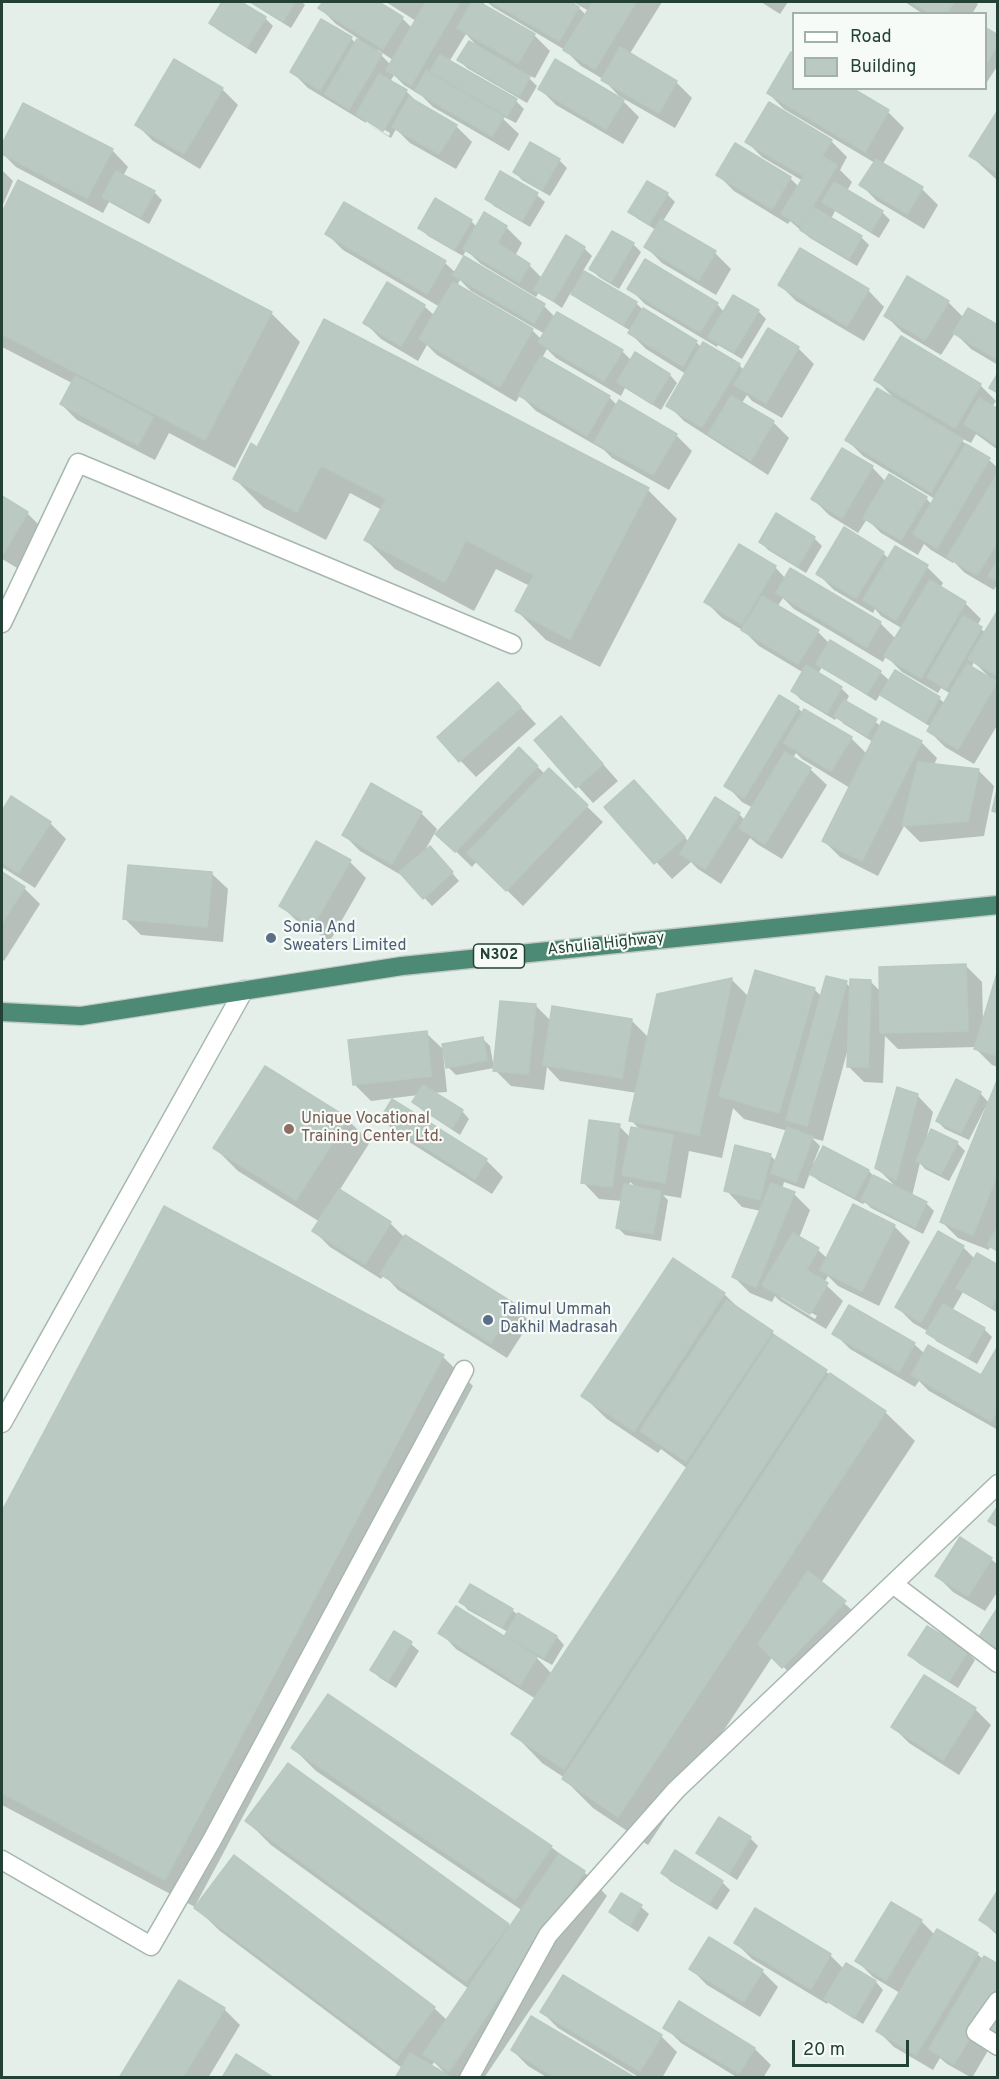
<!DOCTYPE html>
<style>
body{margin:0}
#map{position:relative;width:999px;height:2079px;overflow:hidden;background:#e5efea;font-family:Overpass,sans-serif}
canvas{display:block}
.frame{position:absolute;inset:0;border:3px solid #244136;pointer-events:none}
.legend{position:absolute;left:792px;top:12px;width:195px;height:78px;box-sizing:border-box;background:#f6fbf8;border:2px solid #a2b1aa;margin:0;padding:8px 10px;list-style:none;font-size:18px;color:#244136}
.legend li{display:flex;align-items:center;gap:12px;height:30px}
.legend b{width:30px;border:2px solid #a2b1aa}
.scale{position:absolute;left:792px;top:2040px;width:117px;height:27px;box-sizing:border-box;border:3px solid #244136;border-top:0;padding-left:8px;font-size:18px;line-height:21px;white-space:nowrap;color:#244136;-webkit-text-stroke:4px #f6fbf8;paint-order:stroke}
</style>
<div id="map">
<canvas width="999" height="2079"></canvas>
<div class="frame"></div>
<ul class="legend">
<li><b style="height:8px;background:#fff"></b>Road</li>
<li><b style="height:16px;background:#bacac2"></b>Building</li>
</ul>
<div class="scale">20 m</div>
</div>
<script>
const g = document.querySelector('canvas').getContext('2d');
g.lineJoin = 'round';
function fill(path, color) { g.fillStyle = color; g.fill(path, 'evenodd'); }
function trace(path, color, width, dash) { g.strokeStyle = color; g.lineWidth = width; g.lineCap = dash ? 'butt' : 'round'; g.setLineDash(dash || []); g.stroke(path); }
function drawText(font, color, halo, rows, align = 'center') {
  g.font = font + ' Overpass,sans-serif'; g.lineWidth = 4.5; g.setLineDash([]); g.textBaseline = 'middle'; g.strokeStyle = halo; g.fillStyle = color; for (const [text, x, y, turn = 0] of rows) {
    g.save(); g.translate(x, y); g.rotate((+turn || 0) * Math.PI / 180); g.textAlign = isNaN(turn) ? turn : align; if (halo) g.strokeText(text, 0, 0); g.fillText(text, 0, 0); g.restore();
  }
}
fill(new Path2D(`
 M224,2H238L265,18L273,26L256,54L218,30L211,22Z
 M249,2H302L305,5L291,28Z
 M324,2H376L402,18L412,28L416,21L386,2H485L483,5L534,35L550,51L535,78L525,74L537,86L527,103L467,68L459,60L478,47L466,34L449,62L516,101L524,109L516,123L498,114L519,134L509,151L433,107L422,96L404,85L394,75L390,82L406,91L414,99L413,101L456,126L472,142L456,169L410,143L396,129L391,138L308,88L292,72L351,38L356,44L359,39L336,24L320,8ZM378,50L393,60L391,65L377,51ZM366,119L390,133L389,136L366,123Z
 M487,2H662L629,55L676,82L692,98L675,128L619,96L603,79L581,66L565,50L493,7ZM575,3L589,11L586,15L575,4Z
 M761,2H788L780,14Z
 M905,2H975L978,4L972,14H923Z
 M986,29L998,36V65L987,82L986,81Z
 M794,88H849L888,112L904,128L882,165L922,189L938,205L924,229L877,201L861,185L875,163L784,109L768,93Z
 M222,89L238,105L200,169L153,141L137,125Z
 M540,89L622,100L639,117L623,144L556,105Z
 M769,104L831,141L847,157L840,170L852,182L847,191L882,212L890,220L879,238L835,211L831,219L861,237L869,245L857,266L810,238L790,221L788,224L734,191L718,175L790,178L799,187L803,181L762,157L746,141Z
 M24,105L112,150L128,167L123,176L154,192L162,200L149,224L109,202L103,213L16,167L2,153V148Z
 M998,113V181L971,156Z
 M559,160L567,168L550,196L522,180L515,172Z
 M2,170L13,181L2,207Z
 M501,173L537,195L545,202L530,227L494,206L487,198Z
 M19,182L271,313L300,342L235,468L169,433L155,460L77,420L61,404L72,383L2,347V215Z
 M667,194L675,202L663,221L715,253L731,269L716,295L662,263L646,247L656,230L638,219L630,212Z
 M345,204L445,263L456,273L464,258L544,306L555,317L622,351L632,361L670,375L677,383L661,410L625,388L621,396L556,358L547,349L542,358L610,398L617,405L676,435L692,451L669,490L612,458L604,450L536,411L520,395L516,402L437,355L427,345L418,361L381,339L365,323L424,306L435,316L440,307L343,250L327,234ZM460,280L471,291L545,334L542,340L532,330L457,286Z
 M471,221L477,227H506L522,243L515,256L529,265L542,278L584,248L592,256L583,271L636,303L644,311L697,343L702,348L739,365L745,371L798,348L814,364L782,418L752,401L747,395L742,403L773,422L789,438L768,475L684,421L668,405L686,374L646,349L630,333L631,331L581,301L571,292L562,308L539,292L536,297L481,264L466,250L463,256L428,236L420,228Z
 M633,244L641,252L619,289L599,277L591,269Z
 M780,285L868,290L884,307L864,341L796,301Z
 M629,288L717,304L724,312L758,311L766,319L742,359L718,345L717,347L645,304Z
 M948,302L964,318L998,327V365L971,349L955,333L941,355L902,332L886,316Z
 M876,380L980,385L996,401L992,407L998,410V450L976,434L971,443L957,436L969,447L989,460L998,468V583L994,590L965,573L954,562L953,563L931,550L924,544L918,555L881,533L867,519L858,533L829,515L813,499L872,467L886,482L926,498L932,505L935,499L863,456L847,440L894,398Z
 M258,449L648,490L677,519L600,667L546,640L517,611L530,586L496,569L474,611L395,569L366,540L382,510L350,493L326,540L264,508L234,478Z
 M2,498L27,513L43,529L19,569L2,559Z
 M777,515L814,538L822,546L806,573L768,550L761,542Z
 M896,548L927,567L943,583L940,588L965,603L981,619L977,626L986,633L998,613V681L992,679L998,685V724L974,764L945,747L929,731L931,727L890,702L881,693L876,701L822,667L818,674L841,688L849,696L846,702L881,726L921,742L937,758L934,765L978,770L994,786L984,836L920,842L904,826L878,876L840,857L824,841L850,788L802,759L796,753L793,758L810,769L827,785L782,859L757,844L750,838L721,884L698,869L691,862L672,879L606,807L650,798L689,842L739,814L745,820L753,808L742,802L726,785L798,708L803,713L851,738L867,754L873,742L844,724L837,717L835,720L800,699L793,691L804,673L759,646L744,631L722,618L706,602L775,567L786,579L791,570L880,623L896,639L903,629L881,616L875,609L873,613L834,590L818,574L883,553L889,559ZM783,598L794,609L883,662L886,656L902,672L938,693L941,688L951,694L945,704L939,698L895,672L890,681L880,672L830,644L818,632L777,607ZM974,662L990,678L971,668Z
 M514,700L536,724L476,777L439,738Z
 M577,735L618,781L593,803L536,740Z
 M519,749L545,774L549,770L603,822L523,906L477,861L472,867L438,834Z
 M12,798L50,823L66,839L35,888L2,867V814Z
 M421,813L437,829L424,852L437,855L459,881L432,906L406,878L360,851L344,835Z
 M350,862L366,878L330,941L297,921L280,905Z
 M211,873L228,889L223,942L141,935L124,918Z
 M2,874L24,888L40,904L4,961L2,959Z
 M966,966L982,982L983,1022L998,975V1067L992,1065L976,1049L977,1047L898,1049L885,1036L883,1083L864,1082L848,1066L847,1052L823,1141L812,1138L820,1146L813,1164L869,1171L876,1179L897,1188L877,1168L917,1095L933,1112L926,1140L957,1143L965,1151L949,1181L925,1169L920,1163L912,1196L926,1203L934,1211L923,1234L871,1208L865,1202L863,1204L819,1181L810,1173L804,1189L784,1182L782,1189L794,1194L810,1210L799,1238L818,1250L828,1259L894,1226L910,1242L879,1306L838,1286L828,1276L824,1283L843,1301L826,1329L780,1301L775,1296L772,1302L750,1293L734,1277L761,1211L742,1207L726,1190L770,1155L777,1162L788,1131L744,1119L733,1108L722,1158L689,1151L681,1198L663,1195L668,1200L661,1241L625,1235L617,1227L622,1201L599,1199L583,1182L619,1126L630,1137L640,1130L631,1120L637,1093L560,1081L547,1067L544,1090L511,1086L495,1070L535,1005L551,1021L631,1020L649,1038L731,979L749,997L814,989L822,997L846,983L851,988L870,981L881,992ZM630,1182L637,1188L629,1187ZM781,1295L817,1316L815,1319L781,1298Z
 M426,1033L445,1051L482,1038L490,1046L494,1068L456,1075L448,1067L445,1053H443L447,1092L433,1093L462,1111L469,1119L460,1135L422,1110L414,1102L418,1095L371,1101L355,1085Z
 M998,1082V1253L990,1246L989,1250L958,1238L942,1222L987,1109L985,1108L969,1140L945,1129L937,1121L980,1093L989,1103Z
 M393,1101L487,1161L503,1177L492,1194L398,1135L382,1119Z
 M347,1119L370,1142L339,1191L390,1223L405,1238L514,1306L530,1322L507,1358L398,1290L384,1275L381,1279L330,1247L314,1231L320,1222L238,1171L215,1148Z
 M165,1208L443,1357L473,1386L195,1906L197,1907L235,1857L434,2008L448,2021L469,1989L271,1845L247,1821L508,1925L511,1928L523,1911L316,1771L293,1748L551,1847L584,1872L607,1896L484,2078H397L402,2068L220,1931L195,1907L2,1805V1514ZM434,2062L445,2073L431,2067Z
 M963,1247L975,1259L998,1267V1313L963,1292L952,1311L984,1329L992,1337L977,1364L936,1341L929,1332L913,1323L897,1307Z
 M724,1294L745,1314L772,1332L782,1342L885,1412L915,1441L821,1583L861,1618L799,1683L773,1656L648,1845L593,1808L564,1779L565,1778L542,1763L513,1733L536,1699L456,1649L440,1632L514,1644L506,1635L508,1632L468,1610L461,1602L512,1610L518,1615L557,1637L564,1645L552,1665L534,1655L552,1674L688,1469L661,1449L658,1453L607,1419L583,1396Z
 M834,1333L914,1344L925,1354L981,1377L998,1349V1430L929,1391L919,1381L915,1387L850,1349Z
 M991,1559L998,1565V1591L985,1611L953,1592L937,1576Z
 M395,1633L411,1644L419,1651L396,1688L380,1678L372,1670Z
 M967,1652L975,1660L958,1688L918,1663L910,1655Z
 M975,1709L991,1725L959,1775L909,1743L893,1727Z
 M719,1819L750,1838L758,1846L737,1880L706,1860L698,1852Z
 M663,1873L722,1882L730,1890L717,1910L670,1881Z
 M998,1893V1936L981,1920Z
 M622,1895L641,1907L649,1914L638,1932L619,1920L611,1912Z
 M755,1910L830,1955L844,1969L846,1965L876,1982L883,1990L863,2024L828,2002L827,2004L752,1959L736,1943Z
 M921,1921L935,1935L977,1954L984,1960L993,2042L972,2078L947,2064L940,2058L933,2070L894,2047L878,2031L900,1993L873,1977L857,1961Z
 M691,1969L762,1971L778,1987L760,2017L707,1985Z
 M679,2003L755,2049L771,2065L763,2078H738L681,2043L665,2027Z
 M224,2009L240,2025L208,2078H121Z
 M542,2012L661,2036L677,2052L662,2078H640L558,2028Z
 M532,2018L631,2078H548L528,2066L512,2050Z`), '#0003');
const building = new Path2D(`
 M222,2H241L266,17L247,47L209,23Z
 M251,2H295L283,21Z
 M323,2H379L403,17L383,49L318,8Z
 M426,2H460L411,85L386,70Z
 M472,2H479L535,34L518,63L457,28Z
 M492,2H570L579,7L559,41Z
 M593,2H636L595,69L563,50Z
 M912,2H954L946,14H932Z
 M321,19L352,37L320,90L290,72Z
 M986,28L998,35V44L986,64Z
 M357,39L382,54L349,109L325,94Z
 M469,41L530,77L519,96L457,60Z
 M620,47L677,81L659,113L601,80Z
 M791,52L794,54V88H852L889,110L865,152L767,93Z
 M440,55L517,99L507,116L430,71Z
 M174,59L223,88L184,154L135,125Z
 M555,59L624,100L606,129L538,89Z
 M426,71L504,117L492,136L415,91Z
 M379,74L407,90L383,131L356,114Z
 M409,97L457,125L439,154L392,127Z
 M769,102L832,140L822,156L837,165L801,226L781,214L804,176L745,142Z
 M23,103L113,149L87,198L2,154V144Z
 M998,110V173L969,156Z
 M530,142L560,159L542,190L513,172Z
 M735,143L791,177L772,209L716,175Z
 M876,159L923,187L907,214L859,185Z
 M116,171L155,191L141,217L102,197Z
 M500,171L538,193L522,221L485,199Z
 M18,180L272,312L205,440L2,334V212Z
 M647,181L668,193L649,224L628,212Z
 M834,182L883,211L871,231L822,202Z
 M435,198L472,220L454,250L418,228Z
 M344,202L446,261L427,294L325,234Z
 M813,207L862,236L849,259L800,230Z
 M484,212L507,226L497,243L530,264L519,282L463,249Z
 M661,219L716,251L699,280L644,247Z
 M612,231L634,243L611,282L589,269Z
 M566,235L585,247L553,301L534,290Z
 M800,248L869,289L847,326L778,285Z
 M464,256L545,304L534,323L453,275Z
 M645,259L718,303L700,332L627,289Z
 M584,271L637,302L623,325L571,294Z
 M907,276L949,301L925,340L884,316Z
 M387,282L425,305L401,346L363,323Z
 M453,282L533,329L500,387L419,339Z
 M733,295L759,310L734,352L708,337Z
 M643,308L697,341L683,366L628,333Z
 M968,308L998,325V360L953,333Z
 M557,312L623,350L604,381L538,342Z
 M324,319L649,488L570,639L515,611L534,575L466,540L445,582L364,540L386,499L321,465L297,512L233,479L251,443L257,447Z
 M768,328L799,347L766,403L734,385Z
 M901,336L981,384L955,428L874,380Z
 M703,342L740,364L702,427L666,406Z
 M635,352L670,374L652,404L617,382Z
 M541,356L610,396L587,436L518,395Z
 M998,373V393L989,388Z
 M75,376L153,417L138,445L60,404Z
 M877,388L963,439L931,492L845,440Z
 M731,396L774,421L751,460L708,434Z
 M979,398L998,409V445L964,424Z
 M619,400L677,434L653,475L594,442Z
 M966,444L990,458L937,548L913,534Z
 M842,448L873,466L842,518L811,499Z
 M998,473V541L977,575L947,557Z
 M889,474L927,497L901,540L863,518Z
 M2,496L28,512L3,554H2Z
 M776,513L815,537L798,566L759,542Z
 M844,527L884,552L856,598L816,574Z
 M739,544L776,566L742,624L704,602Z
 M895,546L928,565L896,620L863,600Z
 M998,560V581L988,576Z
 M790,568L881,622L867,647L776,593Z
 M930,580L966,602L921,678L884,656Z
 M762,596L819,630L798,664L741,630Z
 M998,610V676L968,659Z
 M963,616L982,627L946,689L927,677Z
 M830,640L881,671L867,694L816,664Z
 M967,664L997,682L958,749L927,731Z
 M806,665L842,687L827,713L791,691Z
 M895,670L940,697L926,722L880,695Z
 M498,682L521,707L459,762L437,737Z
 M779,695L799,707L744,798L724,786Z
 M844,700L877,719L867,736L834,716Z
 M804,709L852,737L831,771L784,743Z
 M561,716L603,764L576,788L534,740Z
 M882,721L922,741L862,861L822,841Z
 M519,747L538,766L455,852L435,834Z
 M785,752L811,768L765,844L739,828Z
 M918,762L979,769L968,821L902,826Z
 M549,768L588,805L506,891L467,853Z
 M634,780L685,837L654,864L604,807Z
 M371,783L422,812L392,864L342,835Z
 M998,786V813L992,811Z
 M11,796L51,822L18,873L2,862V811Z
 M715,797L740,813L705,869L680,854Z
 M316,841L351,860L313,926L279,906Z
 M430,846L453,872L423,899L399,872Z
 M128,865L212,872L207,927L123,919Z
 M2,872L25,887L2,923Z
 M966,964L968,1031L880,1033L879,967Z
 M755,970L815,988L779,1113L719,1096Z
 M998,970V1056L974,1049Z
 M826,976L847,981L807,1126L786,1120Z
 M732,978L699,1135L629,1121L657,994Z
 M850,979L871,980L868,1067H847Z
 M500,1001L536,1004L528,1074L493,1071Z
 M552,1006L632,1019L622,1078L543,1065Z
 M427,1031L431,1076L353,1085L348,1040Z
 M483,1037L487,1060L446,1068L442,1044Z
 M265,1066L348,1118L296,1200L213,1148Z
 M998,1078V1173L973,1235L940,1222Z
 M956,1079L981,1092L961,1133L936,1121Z
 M423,1085L463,1110L452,1128L412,1102Z
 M897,1087L918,1094L896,1180L875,1168Z
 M392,1099L487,1159L475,1179L380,1119Z
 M589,1120L620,1124L612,1187L581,1183Z
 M631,1127L673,1135L665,1183L622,1175Z
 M787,1127L813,1137L796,1182L771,1173Z
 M931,1129L958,1142L941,1174L916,1161Z
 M735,1145L771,1154L760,1200L724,1191Z
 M823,1146L869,1170L855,1197L809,1174Z
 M873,1175L927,1202L915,1227L861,1200Z
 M771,1183L795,1192L756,1287L732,1277Z
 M624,1184L661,1191L653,1234L616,1228Z
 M339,1189L391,1222L365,1264L312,1231Z
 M853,1204L895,1225L862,1291L820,1270Z
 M164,1206L444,1355L165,1880L2,1793V1511Z
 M998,1227V1251L987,1245Z
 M938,1231L964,1246L921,1322L895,1307Z
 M793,1233L819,1248L806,1270L828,1283L810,1314L762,1285Z
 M405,1235L515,1304L491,1343L380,1274Z
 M977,1253L998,1265V1296L991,1307L956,1288Z
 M673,1258L725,1293L634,1431L581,1396Z
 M727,1300L773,1331L686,1461L640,1431Z
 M943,1304L985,1328L968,1358L926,1333Z
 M849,1305L915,1343L899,1372L832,1334Z
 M774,1335L827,1370L564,1769L511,1734Z
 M928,1345L981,1375L998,1346V1410L991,1421L911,1375Z
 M830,1373L886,1411L618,1817L562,1779Z
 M998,1506V1527L988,1521Z
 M960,1537L992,1558L968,1596L935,1576Z
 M808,1571L846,1601L782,1668L758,1644Z
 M470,1584L513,1609L502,1627L459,1602Z
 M456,1606L537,1657L520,1685L438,1633Z
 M998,1607V1653L977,1640Z
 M518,1613L557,1636L544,1658L505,1635Z
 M927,1626L968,1651L949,1681L908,1655Z
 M394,1631L412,1642L388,1681L370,1670Z
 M924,1675L976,1708L943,1760L891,1727Z
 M328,1694L552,1846L515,1900L291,1748Z
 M288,1763L509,1924L466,1982L245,1821Z
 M719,1817L751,1837L729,1873L696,1853Z
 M675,1850L723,1881L709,1904L661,1873Z
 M559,1854L585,1871L449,2071L423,2054Z
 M234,1855L435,2007L396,2059L194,1908Z
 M998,1890V1932L979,1920Z
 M621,1893L642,1905L630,1925L609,1912Z
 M891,1902L922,1920L886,1980L855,1961Z
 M755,1908L831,1954L811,1989L734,1943Z
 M937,1929L978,1953L916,2055L876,2031Z
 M709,1937L763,1970L744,2002L689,1969Z
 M984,1956L998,1964V1992L954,2064L929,2049Z
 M846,1963L876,1981L854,2018L824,1999Z
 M563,1975L662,2035L640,2071L540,2012Z
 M179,1980L225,2008L182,2078H119Z
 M679,2001L755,2048L739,2073L663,2028Z
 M998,2011V2039L980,2031Z
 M531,2016L634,2077L556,2078L511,2050Z
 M410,2053L453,2078H395Z
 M236,2054L274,2078H222Z`);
fill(building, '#bacac2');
trace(building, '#b7c9c0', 1.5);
const service = new Path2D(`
 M2,623L78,463L512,644
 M2,1423L244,990
 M2,1860L151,1946L212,1840L464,1370`);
const minor = new Path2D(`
 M893,1584L998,1663
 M998,2001L976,2032L998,2046
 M469,2078L548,1935L676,1790L998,1484`);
const trunk = new Path2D(`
 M2,1012L81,1016L402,966L998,905`);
trace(service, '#a7b7b0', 21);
trace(minor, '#a7b7b0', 21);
trace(trunk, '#c2cac7', 21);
trace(service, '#fff', 18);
trace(minor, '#fff', 18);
trace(trunk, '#4c8a75', 18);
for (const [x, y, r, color] of [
 [271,938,6,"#5c6f8a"],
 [289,1129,6,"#8d6e63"],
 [488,1320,6,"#5c6f8a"]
]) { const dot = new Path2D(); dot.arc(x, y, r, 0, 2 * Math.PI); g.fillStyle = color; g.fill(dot); trace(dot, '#f6fbf8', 2); }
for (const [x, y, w] of [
 [499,956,51]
]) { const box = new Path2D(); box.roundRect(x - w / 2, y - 12, w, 24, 4.5); g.fillStyle = '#f6fbf8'; g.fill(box); trace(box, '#244136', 1.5); }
drawText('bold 15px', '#244136', null, [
 ["N302",499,956]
]);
drawText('16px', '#4e5e75', '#f6fbf8', [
 ["Sonia And",283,929],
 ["Sweaters Limited",283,947],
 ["Talimul Ummah",500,1311],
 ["Dakhil Madrasah",500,1329]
], 'left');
drawText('16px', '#244136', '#f6fbf8', [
 ["Ashulia Highway",606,945,-6]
]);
drawText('16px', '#785e54', '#f6fbf8', [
 ["Unique Vocational",301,1120],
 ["Training Center Ltd.",301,1138]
], 'left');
</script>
